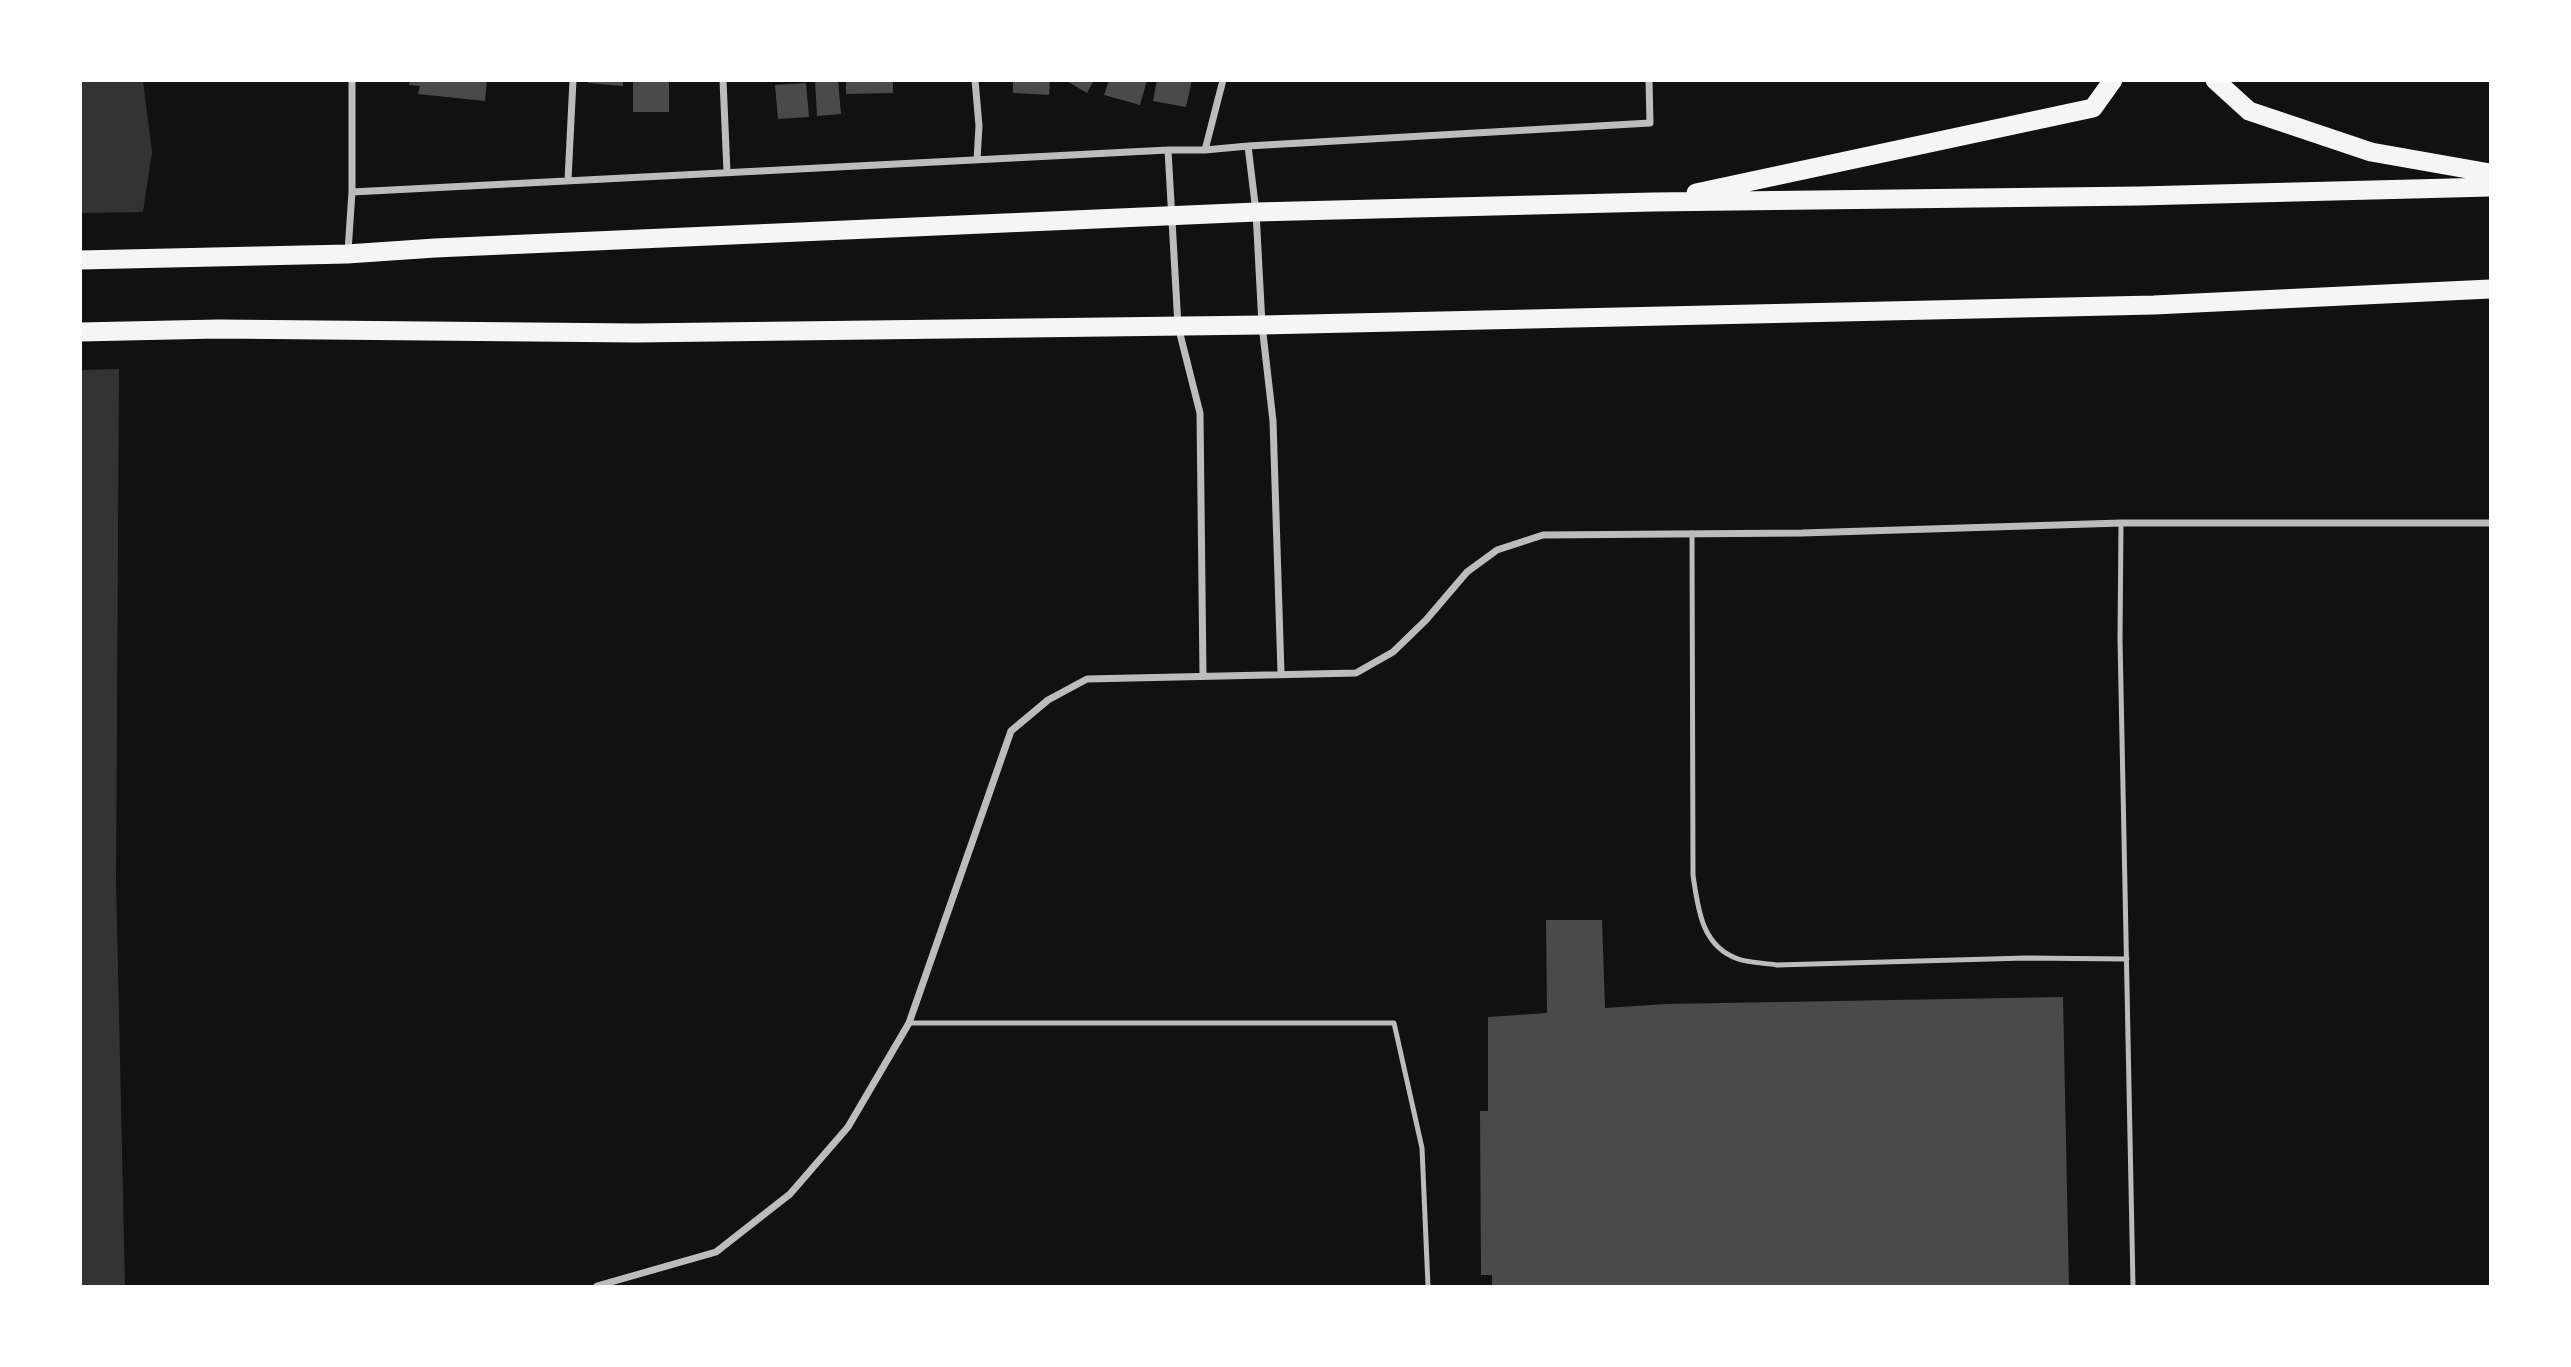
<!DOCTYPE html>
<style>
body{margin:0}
#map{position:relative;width:2571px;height:1367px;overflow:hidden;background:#111;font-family:"Fira Sans Condensed",sans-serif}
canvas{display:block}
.frame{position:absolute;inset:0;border:82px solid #fff;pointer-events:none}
</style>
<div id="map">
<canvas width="2571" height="1367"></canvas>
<div class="frame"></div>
</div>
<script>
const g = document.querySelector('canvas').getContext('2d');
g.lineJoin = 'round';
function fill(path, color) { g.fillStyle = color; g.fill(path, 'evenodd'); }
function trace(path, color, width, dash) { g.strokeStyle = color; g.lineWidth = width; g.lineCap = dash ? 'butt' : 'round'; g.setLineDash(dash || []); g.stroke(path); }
fill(new Path2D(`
 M80,81H143L152,152L143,212L81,213Z
 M119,369L116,879L125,1286H81L80,370Z`), '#333');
fill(new Path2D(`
 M410,80H487L485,101L418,94L420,86L409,85Z
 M588,80H623V86L588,83Z
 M633,80H669V112H633Z
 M832,80H838L841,114L817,116L815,81Z
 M846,80H893V93L846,94Z
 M1013,80H1050L1049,95L1013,93Z
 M1065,80H1094L1087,93Z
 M1109,80H1147L1140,105L1104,95Z
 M1157,80H1192L1186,107L1153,101Z
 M806,83L809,117L778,119L775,85Z
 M1546,920H1602L1605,1008L1666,1004L2063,997L2069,1286H1492V1275H1481L1480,1111H1488V1017L1547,1013Z`), '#4a4a4a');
trace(new Path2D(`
 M2121,523L2120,639L2133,1286
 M1692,533L1693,875C1698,908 1701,946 1738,959C1750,963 1765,963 1777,965L2026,958L2127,959
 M909,1023H1394L1422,1148L1428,1286`), '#bcbcbc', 5);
trace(new Path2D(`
 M723,80L727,172
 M975,80L979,126L977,160
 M1248,146L1256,212L1262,325L1273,421L1281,673
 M1168,150L1178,326L1200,413L1203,676
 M1205,150L1223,80
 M568,180L573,80
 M352,192L1168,150H1205L1248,146L1650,123L1649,80
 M348,251L352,192V80
 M597,1286L716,1252L790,1194L848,1127L909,1023L1011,731L1048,700L1087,679L1356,673L1393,652L1426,620L1467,572L1497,550L1543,535L1802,533L2121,523H2490`), '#bcbcbc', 7);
trace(new Path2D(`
 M2215,80L2249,111L2371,152L2490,173
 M1696,193L2093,108L2113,80
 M80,260L347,254L435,248L1256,212L1653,202L2139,196L2490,187
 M80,332L218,329L636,333L1262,325L2154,305L2490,289`), '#f5f5f5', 19);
</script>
